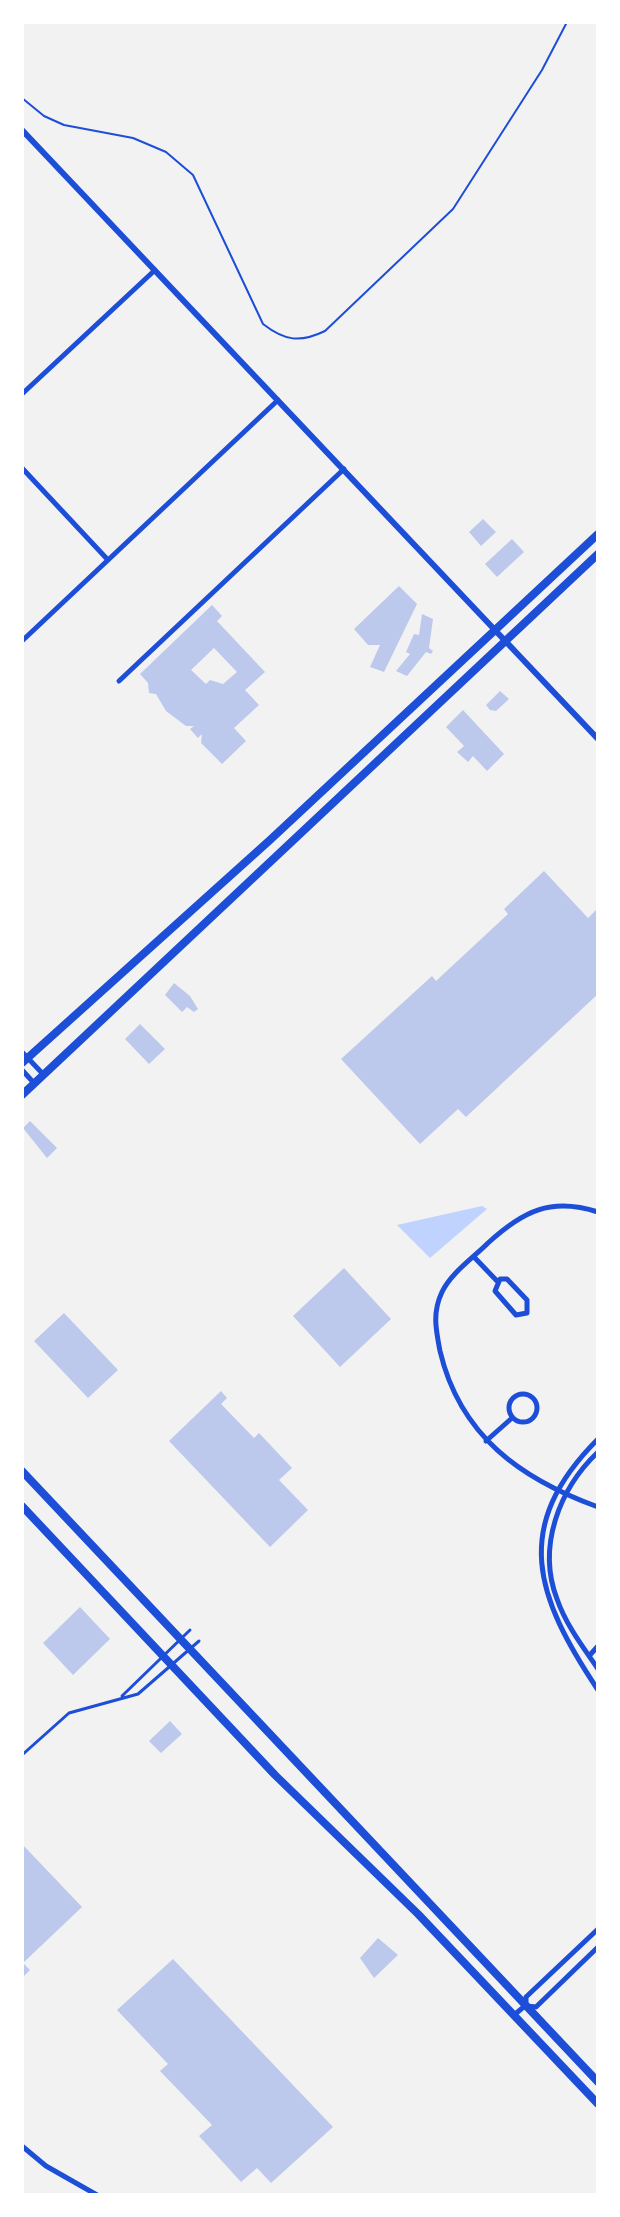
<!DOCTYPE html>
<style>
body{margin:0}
#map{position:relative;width:620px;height:2217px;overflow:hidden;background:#f2f2f2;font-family:"Fira Sans",sans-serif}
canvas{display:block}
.frame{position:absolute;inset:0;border:24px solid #fff;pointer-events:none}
</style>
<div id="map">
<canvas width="620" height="2217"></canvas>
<div class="frame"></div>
</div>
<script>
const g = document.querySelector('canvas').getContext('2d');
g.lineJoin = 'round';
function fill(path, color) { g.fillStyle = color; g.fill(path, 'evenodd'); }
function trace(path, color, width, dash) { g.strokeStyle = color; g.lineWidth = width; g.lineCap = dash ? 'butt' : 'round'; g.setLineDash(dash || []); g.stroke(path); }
fill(new Path2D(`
 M482,1206L487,1209L430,1258L397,1225Z`), '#bfd3fe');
fill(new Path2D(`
 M483,519L496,532L481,546L469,532Z
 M512,539L524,552L497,577L485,564Z
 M399,586L417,604L384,672L370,667L380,645H368L354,629Z
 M212,605L222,616L217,621L265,672L245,690L259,705L234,728L246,741L222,764L201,743L202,734L198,738L190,729L194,726H186L166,711L156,694L149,693L148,683L140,674ZM214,648L237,672L223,684L210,680L206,684L191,670Z
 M422,614L433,619L429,648L433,651L431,654L426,652L407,676L396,671L410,654L406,652L414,634L419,635Z
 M500,691L509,699L496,711L490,710L486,705Z
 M463,710L504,754L487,771L473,756L468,762L457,752L464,746L446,727Z
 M544,871L588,918L598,908V994L466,1117L458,1109L420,1144L341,1059L432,976L436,981L508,914L504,909Z
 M174,983L190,996L198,1009L194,1012L187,1007L182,1012L165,995Z
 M140,1024L165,1049L149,1064L125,1039Z
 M30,1121L57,1148L47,1158L23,1128Z
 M344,1268L391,1319L340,1367L293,1316Z
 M64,1313L118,1370L88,1398L34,1341Z
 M221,1391L227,1398L221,1404L254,1438L259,1433L292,1468L279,1480L308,1510L270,1547L169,1441Z
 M80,1607L110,1639L73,1675L43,1643Z
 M170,1721L182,1734L161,1753L149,1741Z
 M22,1844L82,1907L23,1963L30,1970L22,1978Z
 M378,1938L398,1955L374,1978L360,1958Z
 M173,1959L333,2127L271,2183L257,2168L241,2182L199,2136L212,2125L160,2071L168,2064L117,2010Z`), '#bdc9ec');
trace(new Path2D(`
 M22,98L44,116L64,125L133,138L166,152L193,175L263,324C285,341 300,343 325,331L453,209L542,70L567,22`), '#1d4ed8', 2);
trace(new Path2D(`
 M122,1696L190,1630
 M22,1755L69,1713L138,1694L199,1641`), '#1d4ed8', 3);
trace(new Path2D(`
 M22,394L155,270
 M22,468L108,560
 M22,641L278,400
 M119,681L344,469
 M22,1052L43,1074
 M22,1070L34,1083
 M598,1212C551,1197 523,1211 488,1243C473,1258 451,1273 442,1292C432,1313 436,1330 440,1351C460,1436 521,1479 598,1507
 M474,1257L497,1281
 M500,1279H507L527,1300V1313L516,1315L495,1291Z
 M509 1408a14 14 0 1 1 28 0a14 14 0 1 1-28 0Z
 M598,1439C510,1527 536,1597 598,1690
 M486,1441L512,1418
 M598,1452C559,1489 537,1547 557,1599C566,1625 583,1647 598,1669
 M589,1656L598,1646
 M527,2006L536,2007L598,1947
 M514,2015L526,2005V1997L598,1929
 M22,2146L46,2166L97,2195`), '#1d4ed8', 5);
trace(new Path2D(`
 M22,130L598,739`), '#1d4ed8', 6);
trace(new Path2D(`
 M22,1063L270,840L598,534
 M22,1095L598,554
 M22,1471L598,2082
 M22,1506L275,1775L418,1914L598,2104`), '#1d4ed8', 8);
</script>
